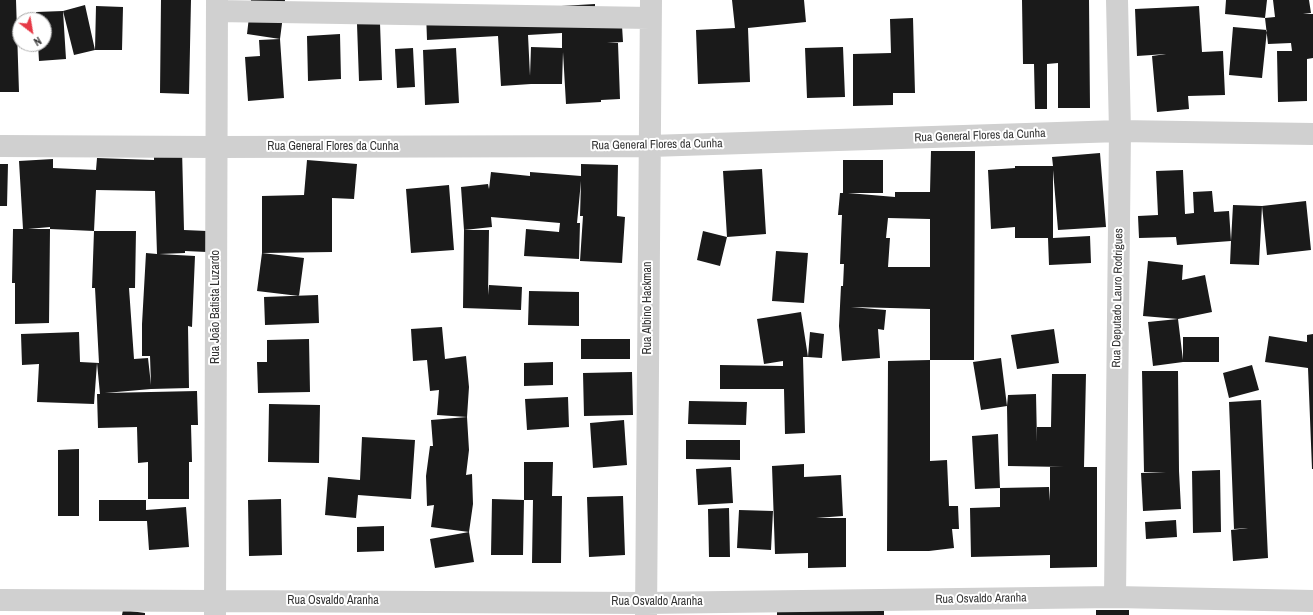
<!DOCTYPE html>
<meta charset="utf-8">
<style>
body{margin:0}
#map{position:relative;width:1313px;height:615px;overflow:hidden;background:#fff;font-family:"Archivo Narrow",sans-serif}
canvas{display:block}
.north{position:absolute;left:12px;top:12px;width:40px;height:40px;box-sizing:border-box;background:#fff;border:1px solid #adadad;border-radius:50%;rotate:149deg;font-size:11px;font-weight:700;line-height:16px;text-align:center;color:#333}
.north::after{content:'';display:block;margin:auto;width:14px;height:18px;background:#e63946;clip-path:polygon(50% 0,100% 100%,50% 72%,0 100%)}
</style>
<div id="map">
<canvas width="1313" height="615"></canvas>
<div class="north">N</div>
</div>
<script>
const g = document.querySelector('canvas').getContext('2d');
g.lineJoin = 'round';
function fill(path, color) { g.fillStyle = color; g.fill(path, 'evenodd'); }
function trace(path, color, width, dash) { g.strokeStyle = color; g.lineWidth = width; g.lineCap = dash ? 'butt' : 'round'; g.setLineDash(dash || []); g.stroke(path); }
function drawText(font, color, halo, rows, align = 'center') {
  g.font = font + ' "Archivo Narrow",sans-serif'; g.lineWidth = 4; g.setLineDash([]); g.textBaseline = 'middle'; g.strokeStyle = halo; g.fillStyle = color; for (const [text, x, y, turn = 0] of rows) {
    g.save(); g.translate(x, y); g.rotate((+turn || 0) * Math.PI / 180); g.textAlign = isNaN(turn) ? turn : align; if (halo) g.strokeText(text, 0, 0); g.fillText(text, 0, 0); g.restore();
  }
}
fill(new Path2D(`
 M0,0H16L19,92H0Z
 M161,0H191L189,94L160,93Z
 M251,0H285L280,39L284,98L248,101L245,57L260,56L259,40L280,39L247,34Z
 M732,0H804L806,22L748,28L750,82L698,84L696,30L735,28Z
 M1022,0H1089L1090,108H1058V63L1047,64V109H1035L1034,64H1023Z
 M1226,0H1267L1265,18L1225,14Z
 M1273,0H1309L1311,13L1303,14H1313V58L1307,59V101L1278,102L1277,51H1292L1291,43L1268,44L1265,18L1275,17Z
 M595,4V11L621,9L623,42L607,43H618L620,99L601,100V102L566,104L563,52L562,84H531L501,86L498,36L427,40L426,12L527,8ZM562,33V48L531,47L530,76L528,35Z
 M85,5L95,50L74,55L63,11L66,59L39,61L38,44H44V20H37L36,12L63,11Z
 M96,6L123,7L122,50H95Z
 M1199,6L1202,52L1223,51L1225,95L1188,96L1189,109L1157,112L1152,56L1166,54L1137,56L1135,9Z
 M913,18L915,93H893V105L853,106V54L891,53L890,19Z
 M380,23L382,80L359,81L357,24Z
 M1233,27L1267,30L1262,78L1229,75Z
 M340,34L341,79L308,81L307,36Z
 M843,47L845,97L807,98L805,48Z
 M413,48L415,87L397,88L395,49Z
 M456,48L459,103L425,105L423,50Z
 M182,149L184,230L207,231V252L185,251V253L159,254L195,256L192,327L188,326L189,388L151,389L105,393L197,391L198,425H191L192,462H189V499H148V462L138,463L137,427L98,428L97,394H100L97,363L94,404L37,402L39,364L22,365L21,334L79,332L80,362L99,363L95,288H92L94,231L50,229V227L28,229H50L49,323L15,324V283H12L13,229H23L19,161L53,159V168L96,170L97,158L154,160V150ZM96,190L155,191L157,254L146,253L142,324V356H150L151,385L148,358L134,359L129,288H135L136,231H94Z
 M931,151H975L974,360H930V309L851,307L886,310L884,330L878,329L880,358L842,361L839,326L841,286H843L844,264H840L842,215H838L840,193H843V160H883V193H848L895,197V192H930ZM888,218L930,219V267H888L890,238H886Z
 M1100,153L1106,227L1058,230L1053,170V238L1090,236L1091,263L1049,265L1048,238H1015V227L991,229L988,170L1015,168V166H1053L1052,157Z
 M307,160L357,164L354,199L332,198V252L262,253V196L304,195Z
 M0,164H8L7,206H0Z
 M581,164L618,165L617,216L625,217L622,263L580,261L583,216H580L581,181L577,223H580L579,259L524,256L526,229L559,232L560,223L491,217L492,227L464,230L461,187L488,184L489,189L491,172L530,176V172L581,176Z
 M762,169L766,234L727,237L723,171Z
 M1183,170L1185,214L1194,213L1193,192L1212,191L1214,212L1229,211L1231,241L1233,205L1262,206L1306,201L1311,250L1267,255L1262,206L1259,265L1230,264L1231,241L1177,245L1176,237L1139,238L1138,216L1158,215L1156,171Z
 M449,185L454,250L411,253L406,189Z
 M464,230H489L488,295L489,285L522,287L521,310L463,308Z
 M703,231L727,237L720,266L697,260Z
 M776,251L808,253L804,303L772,301Z
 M262,253L304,258L299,296L257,291Z
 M1148,261L1183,265L1182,280L1205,275L1212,312L1178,319L1143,316Z
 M529,291L579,292V326L528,325Z
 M318,295L319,323L265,325L264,297Z
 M801,312L808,357H803L805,433L785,434L784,389H720V365L783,366V361L764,364L757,319Z
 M1178,319L1183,360V337H1219V362H1183L1153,366L1148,322Z
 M442,327L445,359L466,356L469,387L467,417L437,415L439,390L430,391L427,360L413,361L411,329Z
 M1054,329L1059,363L1017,369L1011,335Z
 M810,332L824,334L822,358L808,357Z
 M1313,334V469H1312L1308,368L1265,362L1269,336L1307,342V335Z
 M309,339L310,392L258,393L257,362H267V340Z
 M581,339H630V359H581Z
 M1001,358L1007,406L981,410L973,362Z
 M930,360V461L947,460L949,506H958L959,529H952L954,548L929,551H887L888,361Z
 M553,362V385L524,386V363Z
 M1252,365L1259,390L1229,398L1223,373Z
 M1142,371H1178L1179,471L1181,509L1143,511L1141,473L1166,472H1144Z
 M632,372L633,415L584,416L583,373Z
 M1052,374H1086L1084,467H1097V567L1050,568V555L971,557L970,508L1000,507V488L1049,487L1050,501V467H1064L1008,466L1007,406L1008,395L1036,394L1037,442V427H1051Z
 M568,397L569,427L527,430L525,399Z
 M1261,400L1268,558L1233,561L1231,530L1248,528L1234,529L1229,402Z
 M689,401L747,402L746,425L688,424Z
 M269,404L320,405L319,463L268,462Z
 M467,417L469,450L466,475L472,474L473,504L469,532L474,562L435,568L430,539L469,532L431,527L434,505L427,506L426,476L430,446H433L431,420Z
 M624,420L627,465L593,468L590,423Z
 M998,434L1000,488L975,489L972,436Z
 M362,437L415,440L411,499L358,495L356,518L325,515L328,477L360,480Z
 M686,440H740V460L686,459Z
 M79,449V516H58V450Z
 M524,462H553L552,496H562L561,563H532L533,500H524Z
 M804,464V477L841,475L843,516L816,518H846V567L808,568V553L775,554L772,466Z
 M731,467L733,503L698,505L696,469Z
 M1220,470L1221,532L1193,533L1192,471Z
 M623,496L625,555L589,557L587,497Z
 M281,499L282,555L249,556L248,500Z
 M492,499L524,500L523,555H491Z
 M99,500H146V510L186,507L189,547L149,550L147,521H99Z
 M729,508L730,557H709L708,509Z
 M739,510L773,511L771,550L737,548Z
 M1176,520L1177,537L1146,539L1145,522Z
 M384,526V551L357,552V527Z
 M884,609V615H777V612Z
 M123,610L145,613V615H122Z
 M1096,610H1129V615H1096Z`), '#1a1a1a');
trace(new Path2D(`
 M217,11L650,18
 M0,146L216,147L650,146L1120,131L1313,134
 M1115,597L1120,131L1117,0
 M0,600L646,603L1115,597L1313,601
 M215,615L217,0
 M646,615L651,0`), '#d0d0d0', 22);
drawText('12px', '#333', '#fff', [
 ["Rua General Flores da Cunha",980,136,-2],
 ["Rua General Flores da Cunha",657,145,-1],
 ["Rua General Flores da Cunha",333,147],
 ["Rua Deputado Lauro Rodrigues",1118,298,-89],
 ["Rua João Batista Luzardo",216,307,-90],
 ["Rua Albino Hackman",648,308,-90],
 ["Rua Osvaldo Aranha",981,599,-1],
 ["Rua Osvaldo Aranha",333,601],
 ["Rua Osvaldo Aranha",657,602]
]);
</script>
